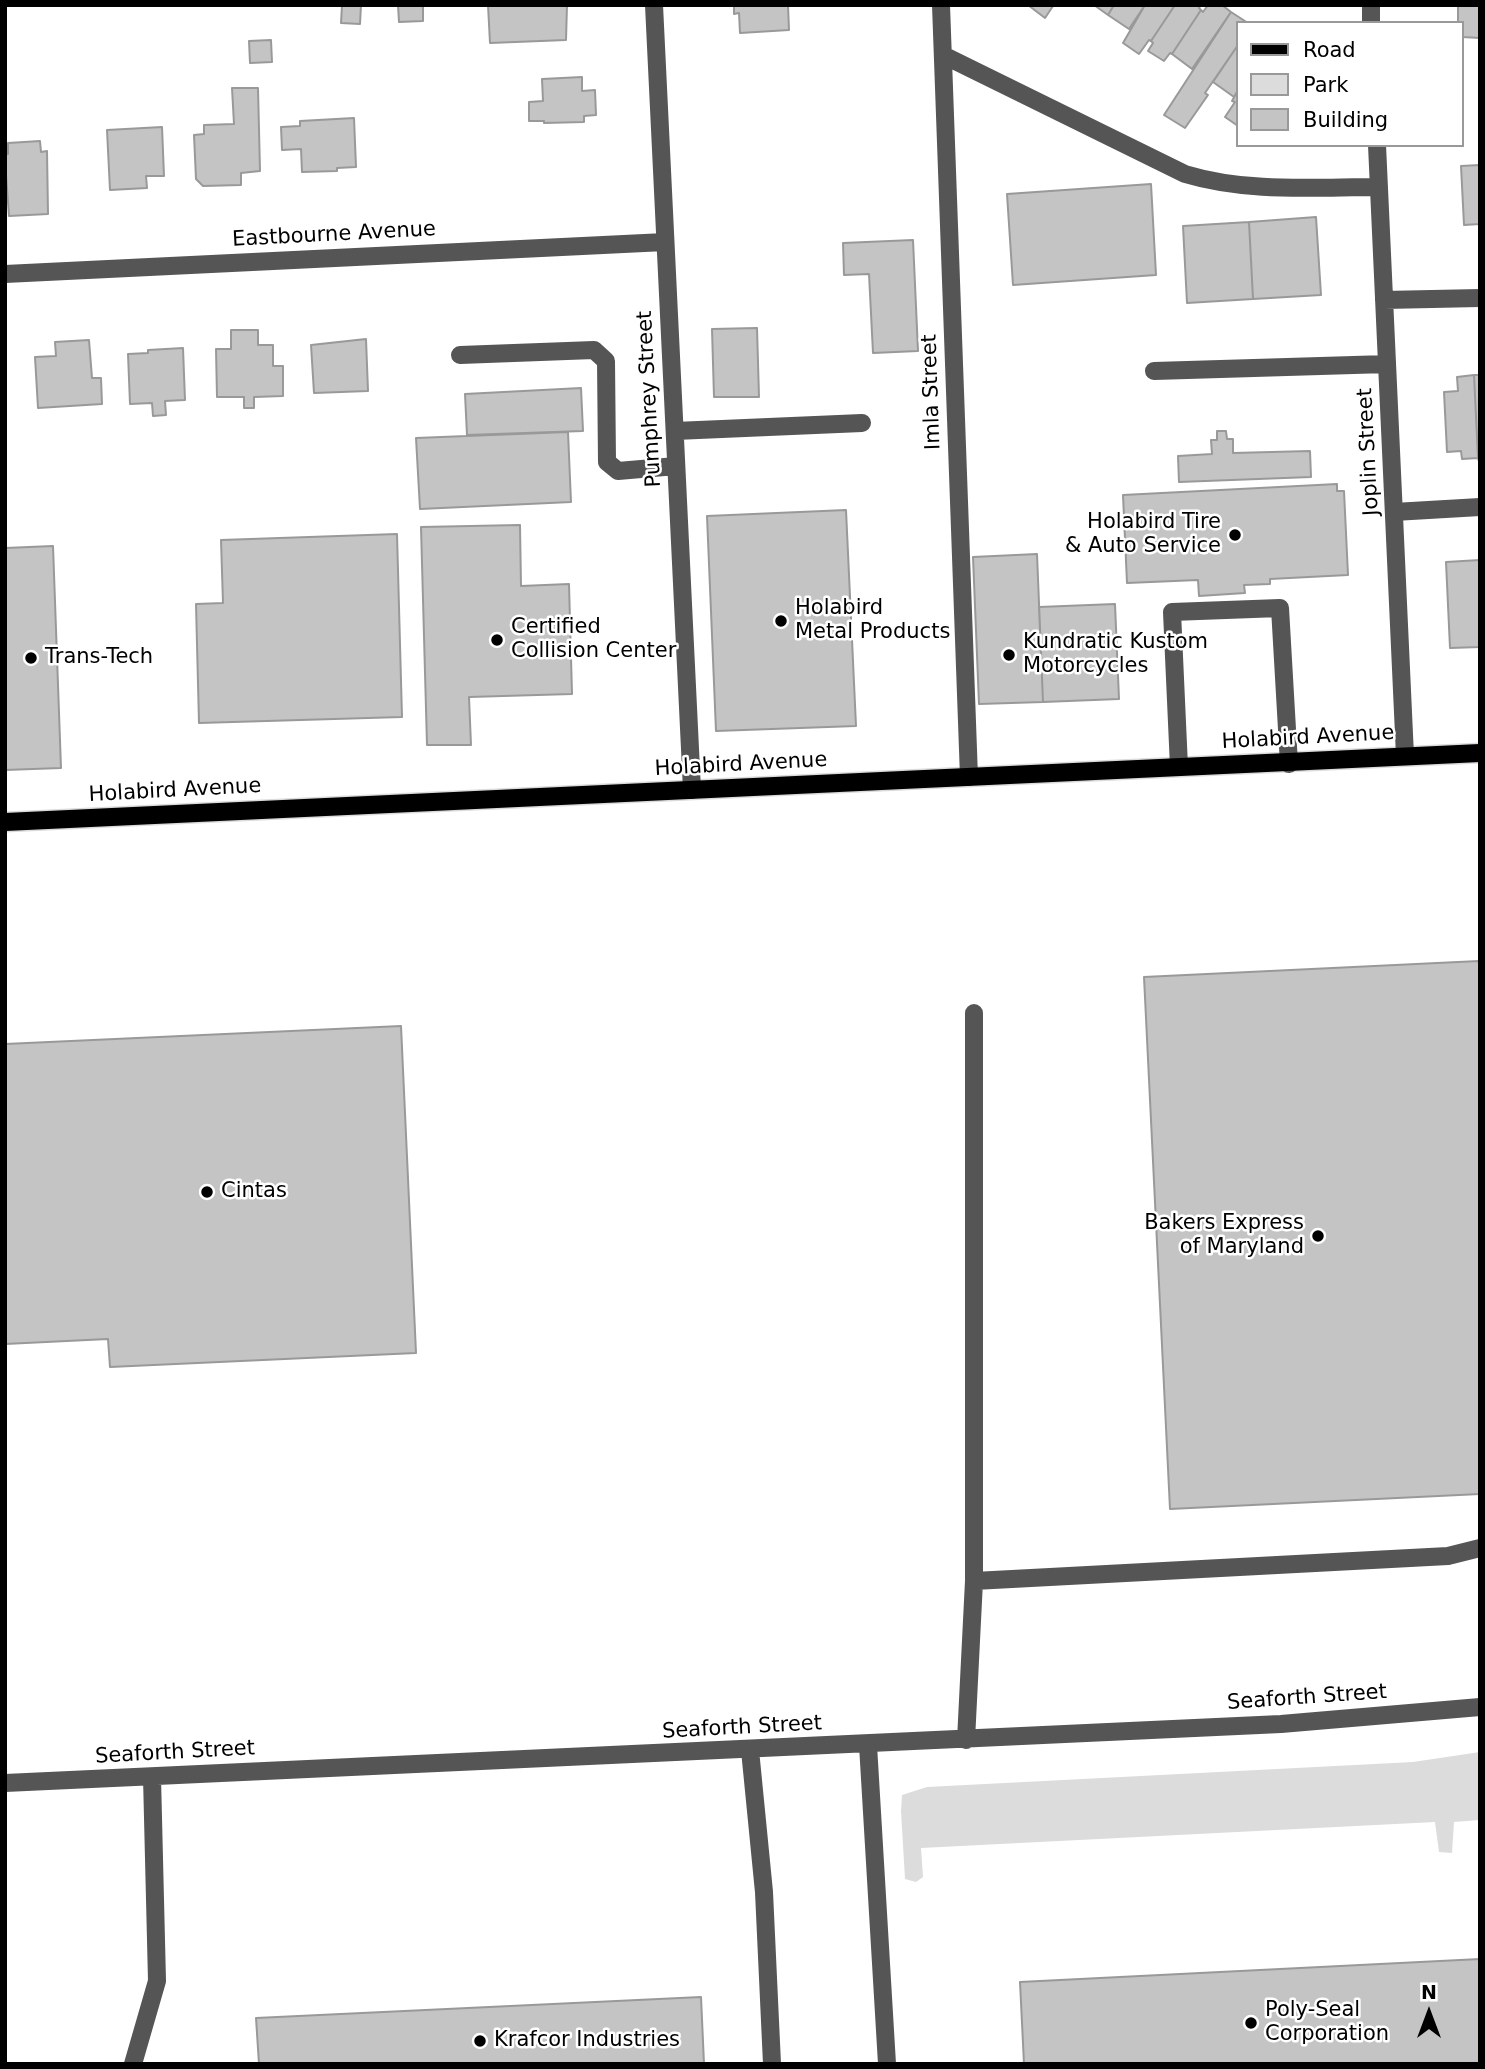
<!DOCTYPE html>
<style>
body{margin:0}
#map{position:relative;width:1485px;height:2069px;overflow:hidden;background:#fff;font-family:"DejaVu Sans",sans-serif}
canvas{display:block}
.frame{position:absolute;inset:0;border:7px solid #000;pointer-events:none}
.legend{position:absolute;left:1236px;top:21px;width:228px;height:126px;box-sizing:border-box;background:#fff;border:2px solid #999;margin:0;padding:9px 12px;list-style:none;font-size:21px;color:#000}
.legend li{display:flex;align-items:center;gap:14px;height:35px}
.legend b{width:35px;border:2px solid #999}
.north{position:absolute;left:1394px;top:1978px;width:70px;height:70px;-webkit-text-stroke:5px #fff;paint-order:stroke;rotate:0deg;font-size:19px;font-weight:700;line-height:28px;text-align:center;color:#000}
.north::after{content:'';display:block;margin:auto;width:24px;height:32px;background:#000;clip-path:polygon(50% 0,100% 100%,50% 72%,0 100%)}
</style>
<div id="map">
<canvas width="1485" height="2069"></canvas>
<div class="frame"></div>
<ul class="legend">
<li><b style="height:9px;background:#000"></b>Road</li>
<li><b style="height:19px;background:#dcdcdc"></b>Park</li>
<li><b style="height:19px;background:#c4c4c4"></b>Building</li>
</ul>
<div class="north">N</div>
</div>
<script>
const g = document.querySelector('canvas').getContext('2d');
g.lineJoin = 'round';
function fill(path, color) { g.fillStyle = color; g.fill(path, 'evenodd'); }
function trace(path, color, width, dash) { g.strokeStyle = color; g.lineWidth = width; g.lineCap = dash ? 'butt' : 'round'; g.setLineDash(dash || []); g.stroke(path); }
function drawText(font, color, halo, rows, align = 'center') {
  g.font = font + ' "DejaVu Sans",sans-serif'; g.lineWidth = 5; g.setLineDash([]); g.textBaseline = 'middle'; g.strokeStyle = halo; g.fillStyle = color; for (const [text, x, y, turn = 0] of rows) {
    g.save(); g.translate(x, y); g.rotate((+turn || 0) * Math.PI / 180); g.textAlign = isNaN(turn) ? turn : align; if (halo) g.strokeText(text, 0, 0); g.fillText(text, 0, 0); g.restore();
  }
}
fill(new Path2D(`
 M1480,1752V1820L1454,1822L1452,1853L1439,1852L1435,1822L921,1848L923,1877L916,1882L905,1879L901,1811L902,1795L927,1787L1413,1762Z`), '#dcdcdc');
const building = new Path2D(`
 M342,5H361L360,24L341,23Z
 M398,5H423V21L399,22Z
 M488,5H567L566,40L490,43Z
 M734,5H788L789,30L740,33L739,13L734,14Z
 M1028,5H1053V6L1045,18Z
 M1094,5H1114L1108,15Z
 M1114,5H1145L1129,29L1108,15Z
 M1145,5H1175L1151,41L1149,40L1139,54L1123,43Z
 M1175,5H1201L1199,8L1201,10L1172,54L1170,53L1164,61L1148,51L1153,43L1151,41Z
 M1208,5H1222L1231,12L1192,69L1172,54L1201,10L1203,12Z
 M1458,5H1480V38L1462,37V23H1458Z
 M1231,12L1248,23H1238V45L1205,93L1208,95L1185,128L1164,115Z
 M271,40L272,62L250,63L249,41Z
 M1238,45V90L1234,97L1213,82Z
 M582,77V91L595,90L596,115L584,116V122L544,123V121H529V102L543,101L542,79Z
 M232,88H258L260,171L241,173V185L203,186L196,179L194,135L204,134V125L234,124Z
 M1238,90V126L1225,117L1235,102L1232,101Z
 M354,118L356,167L337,168V171L302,172L301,149L282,150L281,127L300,126V121Z
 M162,127L164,176H146L147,188L110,190L107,130Z
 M40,141L41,152L47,151L48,214L9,216L5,162V154H8V143Z
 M1480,165V224L1464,225L1461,166Z
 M1151,184L1156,275L1013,285L1007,194Z
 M1316,217L1321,295L1253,299L1249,222Z
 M1249,222L1253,299L1187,303L1183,226Z
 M913,240L918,351L873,353L869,274L844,275L843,243Z
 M757,328L759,397H714L712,329Z
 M231,330H258V345H273V366H283V396L254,397V408H244V397H217L216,349H231Z
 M366,339L368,391L314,393L311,345Z
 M89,340L92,378H101L102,404L38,408L35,357L56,356L55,342Z
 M183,348L185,400L165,401L166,415L153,416L152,403L130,404L128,354L148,353V350Z
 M1474,375L1478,458L1462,459L1461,451L1447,452L1444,392L1458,391L1457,377Z
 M1474,375H1480V465L1478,458Z
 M581,388L583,431L467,435L465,394Z
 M1217,431H1226L1227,439H1233V453L1310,451L1311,477L1179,482L1178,456L1212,454L1211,440H1217Z
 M568,432L571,502L420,509L416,438Z
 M1337,484V491H1344L1348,575L1270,579V584L1244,585L1245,593L1199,596L1198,580L1127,583L1123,495Z
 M846,510L856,726L716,731L707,516Z
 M520,525L521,586L569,584L572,694L469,697L471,745H427L421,527Z
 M397,534L402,717L199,723L196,604L223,603L221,540Z
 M53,546L61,768L5,770V548Z
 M1037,554L1043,702L979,704L973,557Z
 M1480,560V647L1450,648L1446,562Z
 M1115,604L1119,699L1043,702L1039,607Z
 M1479,961L1480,1494L1170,1509L1144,977Z
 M401,1026L416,1353L110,1367L108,1339L5,1344V1044Z
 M1480,1959V2064H1024L1020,1982Z
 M701,1997L704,2064H259L256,2018Z`);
fill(building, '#c4c4c4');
trace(building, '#999', 2);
const major = new Path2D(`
 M5,822L1480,753`);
trace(major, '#dbdbdb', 21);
trace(new Path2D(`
 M654,5L692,790
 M941,5L969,777
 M1371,5V23
 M943,55L1185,174C1248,193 1314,187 1379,187
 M1377,145L1405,756
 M5,274L665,242
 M1384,300L1480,298
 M460,355L594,350L606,361L607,462L618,471L676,466
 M1154,371L1387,364
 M675,431L862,423
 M1394,512L1480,507
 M1179,767L1172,612L1280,608L1289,764
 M974,1581L1448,1556L1480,1548
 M966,1740L974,1581V1013
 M868,1745L887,2064
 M750,1750L764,1892L772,2064
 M5,1783L1281,1724L1480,1707
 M133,2064L157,1981L152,1777`), '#555', 18);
trace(major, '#000', 18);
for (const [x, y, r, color] of [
 [1235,535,7,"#000"],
 [781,621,7,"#000"],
 [497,640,7,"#000"],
 [1009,655,7,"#000"],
 [31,658,7,"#000"],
 [207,1192,7,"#000"],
 [1318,1236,7,"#000"],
 [1251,2023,7,"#000"],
 [480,2041,7,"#000"]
]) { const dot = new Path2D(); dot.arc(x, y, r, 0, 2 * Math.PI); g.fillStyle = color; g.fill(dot); trace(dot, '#fff', 2.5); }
drawText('21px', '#000', '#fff', [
 ["Eastbourne Avenue",334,235,-3],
 ["Imla Street",932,392,-92],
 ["Pumphrey Street",650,399,-93],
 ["Joplin Street",1369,452,-93],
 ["Holabird Avenue",1308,738,-3],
 ["Holabird Avenue",741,765,-3],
 ["Holabird Avenue",175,791,-3],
 ["Seaforth Street",1307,1698,-4],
 ["Seaforth Street",742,1728,-3],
 ["Seaforth Street",175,1753,-3]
]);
drawText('21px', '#000', '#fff', [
 ["Holabird Tire",1221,523,"right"],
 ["& Auto Service",1221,547,"right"],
 ["Holabird",795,609],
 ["Metal Products",795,633],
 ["Certified",511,628],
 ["Collision Center",511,652],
 ["Kundratic Kustom",1023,643],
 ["Motorcycles",1023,667],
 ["Trans-Tech",45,658],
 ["Cintas",221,1192],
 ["Bakers Express",1304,1224,"right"],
 ["of Maryland",1304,1248,"right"],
 ["Poly-Seal",1265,2011],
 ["Corporation",1265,2035],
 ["Krafcor Industries",494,2041]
], 'left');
</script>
